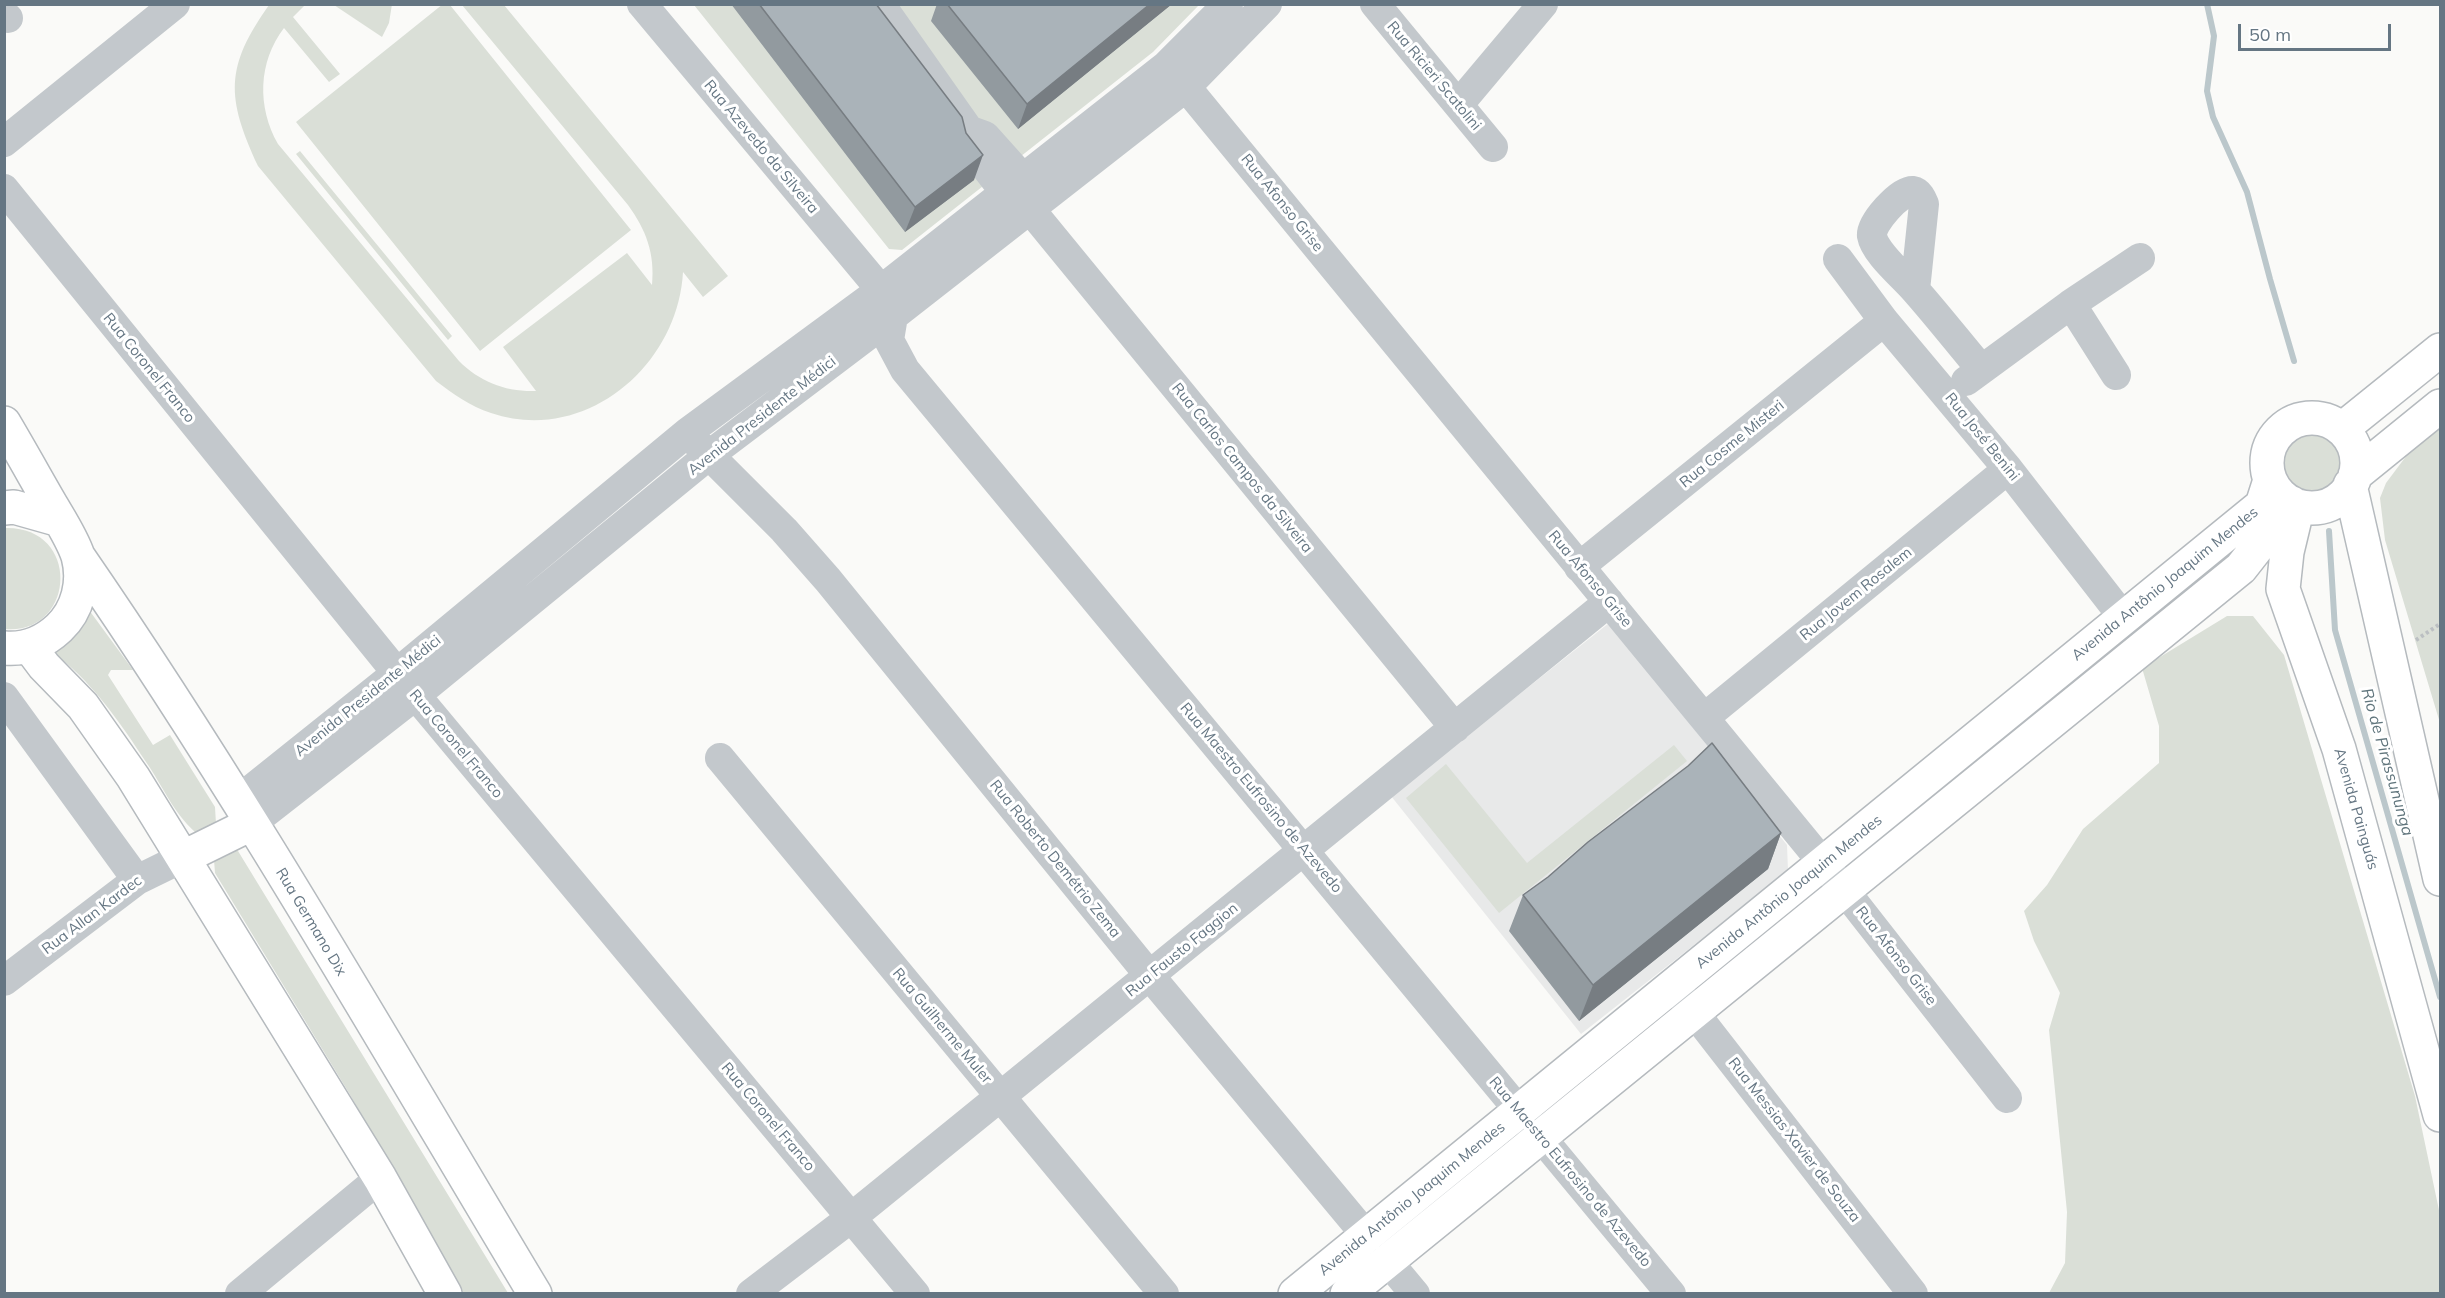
<!DOCTYPE html>
<meta charset="utf-8">
<style>
body{margin:0}
#map{position:relative;width:2445px;height:1298px;overflow:hidden;background:#fafaf8;font-family:Mulish,sans-serif}
canvas{display:block}
.frame{position:absolute;inset:0;border:6px solid #657683;pointer-events:none}
.scale{position:absolute;left:2238px;top:24px;width:153px;height:27px;box-sizing:border-box;border:3px solid #657683;border-top:0;padding-left:8px;font-size:18px;line-height:21px;white-space:nowrap;color:#657683;-webkit-text-stroke:4px #fff;paint-order:stroke}
</style>
<div id="map">
<canvas width="2445" height="1298"></canvas>
<div class="frame"></div>
<div class="scale">50 m</div>
</div>
<script>
const g = document.querySelector('canvas').getContext('2d');
g.lineJoin = 'round';
function fill(path, color) { g.fillStyle = color; g.fill(path, 'evenodd'); }
function trace(path, color, width, dash) { g.strokeStyle = color; g.lineWidth = width; g.lineCap = dash ? 'butt' : 'round'; g.setLineDash(dash || []); g.stroke(path); }
function drawText(font, color, halo, rows, align = 'center') {
  g.font = font + ' Mulish,sans-serif'; g.lineWidth = 6; g.setLineDash([]); g.textBaseline = 'middle'; g.strokeStyle = halo; g.fillStyle = color; for (const [text, x, y, turn = 0] of rows) {
    g.save(); g.translate(x, y); g.rotate((+turn || 0) * Math.PI / 180); g.textAlign = isNaN(turn) ? turn : align; if (halo) g.strokeText(text, 0, 0); g.fillText(text, 0, 0); g.restore();
  }
}
fill(new Path2D(`
 M1609,623L1787,845L1788,871L1581,1034L1391,796Z`), '#e8e9e9');
fill(new Path2D(`
 M392,4L389,23L382,37L334,5Z
 M443,4L450,5L631,230L480,351L296,122Z
 M269,5H305L293,17L340,74L329,82L284,28C258,62 257,107 278,144L459,361C480,382 506,392 536,391L503,347L627,253L652,285C655,253 646,230 628,205L462,5H504L728,276L703,297L683,272C678,366 585,445 491,413C470,406 453,394 436,381L258,166C226,97 225,67 269,5Z
 M694,5H1199L1153,52L902,250L889,249Z
 M300,151L452,336L448,340L296,154Z
 M2440,428V723L2385,540L2380,498L2386,483L2407,455Z
 M2282 462a31 31 0 1 1 62 0a31 31 0 1 1-62 0Z
 M5,528C82,526 76,635 5,629Z
 M89,610L133,670H111L108,675L153,745L170,735L215,807L216,824L196,833C172,811 164,788 146,762C120,722 90,679 51,651Z
 M2227,616H2253L2284,655L2415,1096L2440,1215V1293H2049L2065,1263L2067,1212L2049,1030L2060,993L2034,941L2024,911L2047,885L2083,829L2159,763V726L2142,668Z
 M1674,745L1687,761L1499,913L1406,798L1446,764L1527,863Z
 M229,848L238,851L508,1293H462L349,1093L215,873L214,860Z`), '#dadfd7');
trace(new Path2D(`
 M2207,4L2214,36L2207,91L2213,117L2247,192L2270,279L2294,361
 M2329,531L2335,630L2440,997`), '#bbc7cb', 6);
const major = new Path2D(`
 M2267 463a45 45 0 1 1 90 0a45 45 0 1 1-90 0Z
 M4,423C20,450 35,477 50,503C60,520 72,538 78,556C85,582 78,610 59,628C44,642 25,650 4,648
 M2342,429L2440,350
 M2355,475L2440,406
 M2350,485L2440,879
 M2298,506L2287,552L2283,589L2339,749L2440,1115
 M4,508L14,507L60,520
 M78,556C242,794 386,1046 535,1294
 M29,646L44,666L83,706L133,777L380,1178L445,1294
 M184,857L251,824
 M1295,1294L2262,505L2270,480
 M1347,1294L2241,568L2292,503`);
trace(major, '#b5babe', 36);
trace(new Path2D(`
 M2416,640L2440,624`), '#bbbfc2', 4, [3, 3]);
trace(new Path2D(`
 M642,4L881,290L893,316L889,340L905,370L1671,1294
 M880,4L968,129L971,148L1018,209
 M1375,4L1493,147
 M4,14L8,18
 M1166,66L1186,87L1823,863L2007,1098
 M1459,104L1543,4
 M974,132L985,136L1037,194
 M4,142L175,4
 M4,189L397,673L915,1294
 M1029,208L1455,728
 M1838,259L1884,321L2008,469L2123,617
 M1915,290L1924,204C1922,199 1919,192 1913,191C1900,190 1870,224 1872,236C1875,253 1903,276 1915,290C1938,316 1959,343 1981,369
 M2071,304L2116,375
 M1966,381L2071,304L2140,258
 M695,441L784,530L828,580L1150,976L1415,1294
 M1579,567L1884,321
 M4,697L137,880
 M1704,718L2008,469
 M720,758L1164,1294
 M237,801L397,673L688,432L881,290L1166,66L1228,4
 M251,824L416,695L708,456L893,316L1186,87L1267,4
 M4,981L137,880L184,857
 M1679,993L1913,1294
 M240,1294L380,1178
 M751,1294L852,1217L1609,602`), '#c3c8cc', 30);
trace(major, '#fff', 33);
fill(new Path2D(`
 M731,4H876L974,180L905,232Z
 M937,4H1172L1018,129L931,21Z
 M1781,833L1768,869L1579,1021L1509,931L1523,895L1548,877Z`), '#929a9f');
fill(new Path2D(`
 M1150,4H1172L1018,129L1027,104Z
 M983,155L974,180L905,232L915,207Z
 M1781,833L1768,869L1579,1021L1593,985Z`), '#777d82');
const building = new Path2D(`
 M759,4H876L962,117L966,133L983,155L915,207Z
 M947,4H1150L1027,104Z
 M1712,743L1781,833L1593,985L1523,895L1548,877L1588,842L1688,766Z`);
fill(building, '#aab3b9');
trace(building, '#777d82', 1.5);
drawText('15px', '#657683', '#fff', [
 ["Rua Ricieri Scatolini",1434,76,50],
 ["Rua Azevedo da Silveira",761,147,50],
 ["Rua Afonso Grise",1282,203,51],
 ["Rua Coronel Franco",149,368,51],
 ["Avenida Presidente Médici",762,416,-38],
 ["Rua José Benini",1982,437,51],
 ["Rua Cosme Misteri",1732,444,-39],
 ["Rua Carlos Campos da Silveira",1242,468,51],
 ["Rua Afonso Grise",1590,579,50],
 ["Avenida Antônio Joaquim Mendes",2165,584,-39],
 ["Rua Jovem Rosalem",1856,594,-39],
 ["Avenida Presidente Médici",368,696,-39],
 ["Rua Coronel Franco",456,744,50],
 ["Rua Maestro Eufrosino de Azevedo",1261,798,50],
 ["Avenida Painguás",2356,809,74],
 ["Rua Roberto Demétrio Zema",1055,859,51],
 ["Avenida Antônio Joaquim Mendes",1789,892,-39],
 ["Rua Allan Kardec",92,915,-37],
 ["Rua Germano Dix",311,922,59],
 ["Rua Fausto Faggion",1182,950,-39],
 ["Rua Afonso Grise",1896,956,52],
 ["Rua Guilherme Muler",942,1026,50],
 ["Rua Coronel Franco",768,1117,50],
 ["Rua Messias Xavier de Souza",1794,1140,52],
 ["Rua Maestro Eufrosino de Azevedo",1570,1172,50],
 ["Avenida Antônio Joaquim Mendes",1412,1199,-39]
]);
drawText('italic 16px', '#60757c', '#fff', [
 ["Rio de Pirassununga",2387,762,74]
]);
</script>
